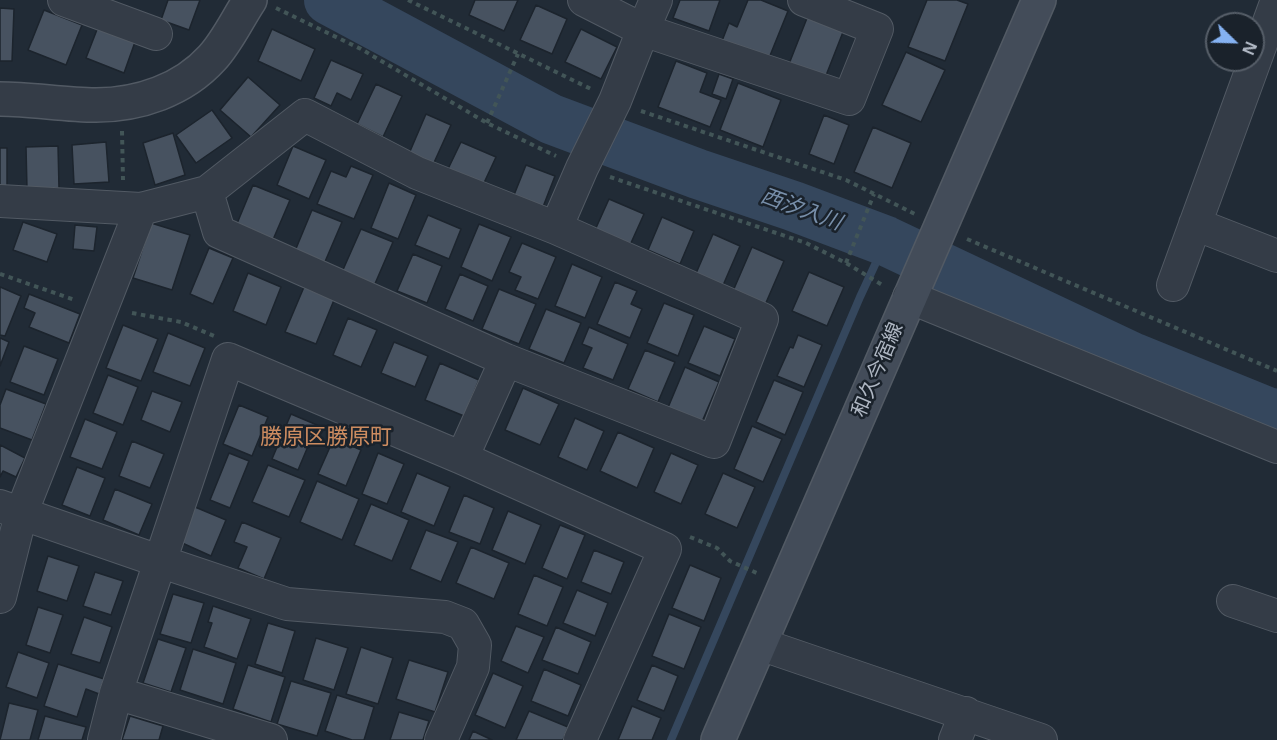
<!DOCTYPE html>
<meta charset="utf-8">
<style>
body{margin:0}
#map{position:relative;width:1277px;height:740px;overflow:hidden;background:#212b36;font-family:"Noto Sans",sans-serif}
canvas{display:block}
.north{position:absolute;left:1205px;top:12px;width:60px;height:60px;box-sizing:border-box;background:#1a222b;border:2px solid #565e68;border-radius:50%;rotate:113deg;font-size:16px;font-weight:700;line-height:24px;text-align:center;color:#afb7c3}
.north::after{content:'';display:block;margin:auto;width:21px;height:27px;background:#85b2f2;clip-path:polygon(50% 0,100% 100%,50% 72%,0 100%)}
</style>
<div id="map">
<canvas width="1277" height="740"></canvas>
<div class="north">N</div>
</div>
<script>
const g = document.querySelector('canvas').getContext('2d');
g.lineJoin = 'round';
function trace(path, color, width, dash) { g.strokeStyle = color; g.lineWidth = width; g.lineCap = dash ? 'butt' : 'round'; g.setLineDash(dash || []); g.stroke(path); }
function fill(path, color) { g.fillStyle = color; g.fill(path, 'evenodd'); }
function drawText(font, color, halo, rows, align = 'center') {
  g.font = font + ' "Noto Sans","Noto Sans JP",sans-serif'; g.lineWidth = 5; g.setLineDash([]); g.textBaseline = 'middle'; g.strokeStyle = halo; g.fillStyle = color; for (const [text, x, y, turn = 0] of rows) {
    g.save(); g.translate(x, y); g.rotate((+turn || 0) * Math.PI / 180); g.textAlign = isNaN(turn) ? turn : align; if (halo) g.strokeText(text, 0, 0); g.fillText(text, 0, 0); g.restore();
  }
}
trace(new Path2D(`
 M671,740L860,297L886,241`), '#35475d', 8);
trace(new Path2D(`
 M329,0L551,119L698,174L793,206L886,241L1134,358L1267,412L1277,414`), '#35475d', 50);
const building = new Path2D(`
 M168,0H200L189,30L161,20Z
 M475,0H518L504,31L469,15Z
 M680,0H720L709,31L673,18Z
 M748,0H761L788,11L767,63L720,46L729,23L737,27Z
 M927,0H957L968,4L945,61L908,47Z
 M536,5L567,19L552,54L520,40Z
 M0,8L14,9L12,61H0Z
 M44,10L82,25L66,65L28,50Z
 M809,13L845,27L825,78L789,64Z
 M98,27L135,42L124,73L86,58Z
 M272,29L315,49L301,81L258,61Z
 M581,29L617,47L601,79L565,62Z
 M906,52L945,70L921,122L882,105Z
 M331,60L363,74L351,100L337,93L331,106L314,98Z
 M676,61L707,73L700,92L721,100L710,127L658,107Z
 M719,74L733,79L726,99L712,94Z
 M248,77L280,105L251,137L220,110Z
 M738,83L781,100L763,147L720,130Z
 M376,84L402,96L383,137L357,124Z
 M212,110L232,138L196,163L176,135Z
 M426,114L451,125L432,167L408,156Z
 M824,115L849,125L834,164L809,154Z
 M873,127L911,143L892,188L854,172Z
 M173,133L185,175L155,185L143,143Z
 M106,142L109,182L74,184L72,145Z
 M461,142L496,157L483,185L448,169Z
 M58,146L59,188L27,189L26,147Z
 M293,146L326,160L309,199L277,185Z
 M0,148H7V189H0Z
 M526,165L555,176L541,212L512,200Z
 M351,166L373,175L354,219L317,204L331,171L346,177Z
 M389,183L416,195L398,239L371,228Z
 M253,185L290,200L272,242L236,226Z
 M609,199L644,214L626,254L591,239Z
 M312,210L342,222L324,264L295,251Z
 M428,215L461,229L449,259L415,245Z
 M662,217L694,231L680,264L648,250Z
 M23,222L57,234L47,262L13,250Z
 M151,223L190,235L172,290L133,278Z
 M479,224L511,237L492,281L461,267Z
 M75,225L97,227L94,251L73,249Z
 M361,229L393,242L374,286L342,272Z
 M713,234L740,246L721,290L694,278Z
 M522,243L556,257L538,299L515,290L521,277L509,272Z
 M752,247L784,261L765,305L733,291Z
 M209,248L233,258L213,304L190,294Z
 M413,254L442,266L427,303L397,291Z
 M572,264L602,277L585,318L555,306Z
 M809,272L844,287L827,326L792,311Z
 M248,273L281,287L266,325L233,311Z
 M460,274L488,286L473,321L445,309Z
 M615,282L637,291L631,304L642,309L630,338L597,324Z
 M0,287L21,296L5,336L0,335Z
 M304,287L334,300L316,344L285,332Z
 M499,289L536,304L519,344L482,329Z
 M29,294L80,314L69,343L29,327L35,313L24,308Z
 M664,303L694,315L678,356L647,343Z
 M546,309L581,323L564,363L529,349Z
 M348,318L377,330L361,367L333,355Z
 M123,325L158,339L141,381L106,368Z
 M704,326L735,339L720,376L688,363Z
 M589,327L628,344L613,380L583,368L592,348L582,344Z
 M168,333L205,348L190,386L153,372Z
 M798,335L822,345L804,387L777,376L790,347L793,348Z
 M0,338L9,342L0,366Z
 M394,342L428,356L415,387L381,373Z
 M24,346L58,359L44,395L10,382Z
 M645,350L675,362L658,402L628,389Z
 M440,363L479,380L464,416L425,400Z
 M685,367L719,382L701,424L667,410Z
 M108,375L138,387L123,425L93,413Z
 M774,380L803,392L785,435L756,422Z
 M523,388L559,404L540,445L505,430Z
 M6,389L46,404L32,440L0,428V405Z
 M152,391L182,402L170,432L141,420Z
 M239,405L268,417L252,456L223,444Z
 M291,414L317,425L298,470L272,459Z
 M575,418L604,431L587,470L558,457Z
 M85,419L117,432L102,469L70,457Z
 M752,426L782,439L763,482L734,469Z
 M618,432L654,448L637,488L600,471Z
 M334,438L361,450L346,486L318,474Z
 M132,441L164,454L150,488L119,476Z
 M0,445L25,458L16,477L3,471L0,477Z
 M229,453L249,461L230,508L210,500Z
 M378,453L404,464L387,504L362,494Z
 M671,453L698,465L681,504L654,492Z
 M268,465L305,480L289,517L252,502Z
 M77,467L105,478L90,516L62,505Z
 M417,473L450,487L434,526L401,512Z
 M723,473L755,487L737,528L705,514Z
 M317,481L359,499L342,540L300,522Z
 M115,489L152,504L139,535L103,520Z
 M464,495L494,508L480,544L449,532Z
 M371,504L409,520L392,561L354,545Z
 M195,507L226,520L211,556L180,542Z
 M508,511L541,525L525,564L492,550Z
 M242,522L281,538L264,579L238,568L247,547L234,542Z
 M560,525L585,535L567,579L542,568Z
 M426,530L458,542L441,582L410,569Z
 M471,547L509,563L494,599L456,583Z
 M594,550L624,562L611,594L581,582Z
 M48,556L79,566L67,601L37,591Z
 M690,565L721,578L704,621L672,608Z
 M95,572L123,581L111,615L83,606Z
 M534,575L563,587L547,626L518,614Z
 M577,590L608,603L595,636L563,623Z
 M173,594L204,603L191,643L160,634Z
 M213,606L251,619L237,659L204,647L212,623L208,622Z
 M38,607L63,615L50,653L26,645Z
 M669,614L701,627L684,669L652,656Z
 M84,617L112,627L100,663L71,654Z
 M268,623L295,631L282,673L255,664Z
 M516,626L544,637L528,673L501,661Z
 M556,627L591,642L578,674L542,660Z
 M316,638L348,648L334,690L303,680Z
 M158,639L186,648L171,692L143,683Z
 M361,647L393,658L378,704L346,694Z
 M193,649L236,663L223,704L180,690Z
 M18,652L49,663L37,698L6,687Z
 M409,660L448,672L435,712L396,699Z
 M58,664L104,679L99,694L86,689L77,717L44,706Z
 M248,665L285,677L271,722L233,709Z
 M652,665L678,676L664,711L637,700Z
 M544,669L581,685L568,716L531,701Z
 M493,673L523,686L505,728L475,715Z
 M291,681L331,693L317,736L277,724Z
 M337,695L374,707L364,740H352L325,731Z
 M9,703L38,710L30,740H0Z
 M632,706L661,718L652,740H618Z
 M529,711L568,727L563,740H516Z
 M399,712L429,721L423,740H390Z
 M45,716L86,727L82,740H38Z
 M130,716L163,726L159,740H122Z
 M473,731L492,740H469Z`);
fill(building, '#475260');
trace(building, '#1c242d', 1.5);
const minor = new Path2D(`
 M64,0L156,34
 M584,0L643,30L849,99L877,29L804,0
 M0,201L141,209L207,192L305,115L417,173L556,228L762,319L714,442L506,360L219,232L207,192
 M1195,224L1277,256
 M556,228L582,168L615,101L643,30L656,0
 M1173,285L1277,0
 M909,297L1277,447
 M462,458L506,360
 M0,506L159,561L287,604L445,617L463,624L475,645L473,667L441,740
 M0,597L21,514L141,209
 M1233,601L1277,616
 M760,644L1041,740
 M116,693L271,740
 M104,740L116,693L228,359L462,458L665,549L580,740
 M955,740L966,713`);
const tertiary = new Path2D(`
 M0,99C32,99 64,105 96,105C139,105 183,90 212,58C227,42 238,18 250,0`);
const secondary = new Path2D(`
 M718,740L1039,0`);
trace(minor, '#525a64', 34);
trace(tertiary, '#525a64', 36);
trace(secondary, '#525a64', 36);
trace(new Path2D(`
 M408,0L591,89
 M276,8L361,49L487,123L556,156
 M641,111L846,180L915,214
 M487,123L518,54
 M122,131L123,180
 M610,177L806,243L846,263L884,286
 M967,239L1277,371
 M846,263L874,194
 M0,274L75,300
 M132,313L181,322L214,336
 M690,537L717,548L730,561L759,574`), '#425557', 4, [4.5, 4.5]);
trace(minor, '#343c47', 32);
trace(tertiary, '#343c47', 33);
trace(secondary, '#434c59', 33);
drawText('20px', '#afb7c3', '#1a222b', [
 ["和久今宿線",878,370,-67]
]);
drawText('italic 21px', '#788faa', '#1a222b', [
 ["西汐入川",801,210,20]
]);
drawText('22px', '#cd8c60', '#1a222b', [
 ["勝原区勝原町",326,438]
]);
</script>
